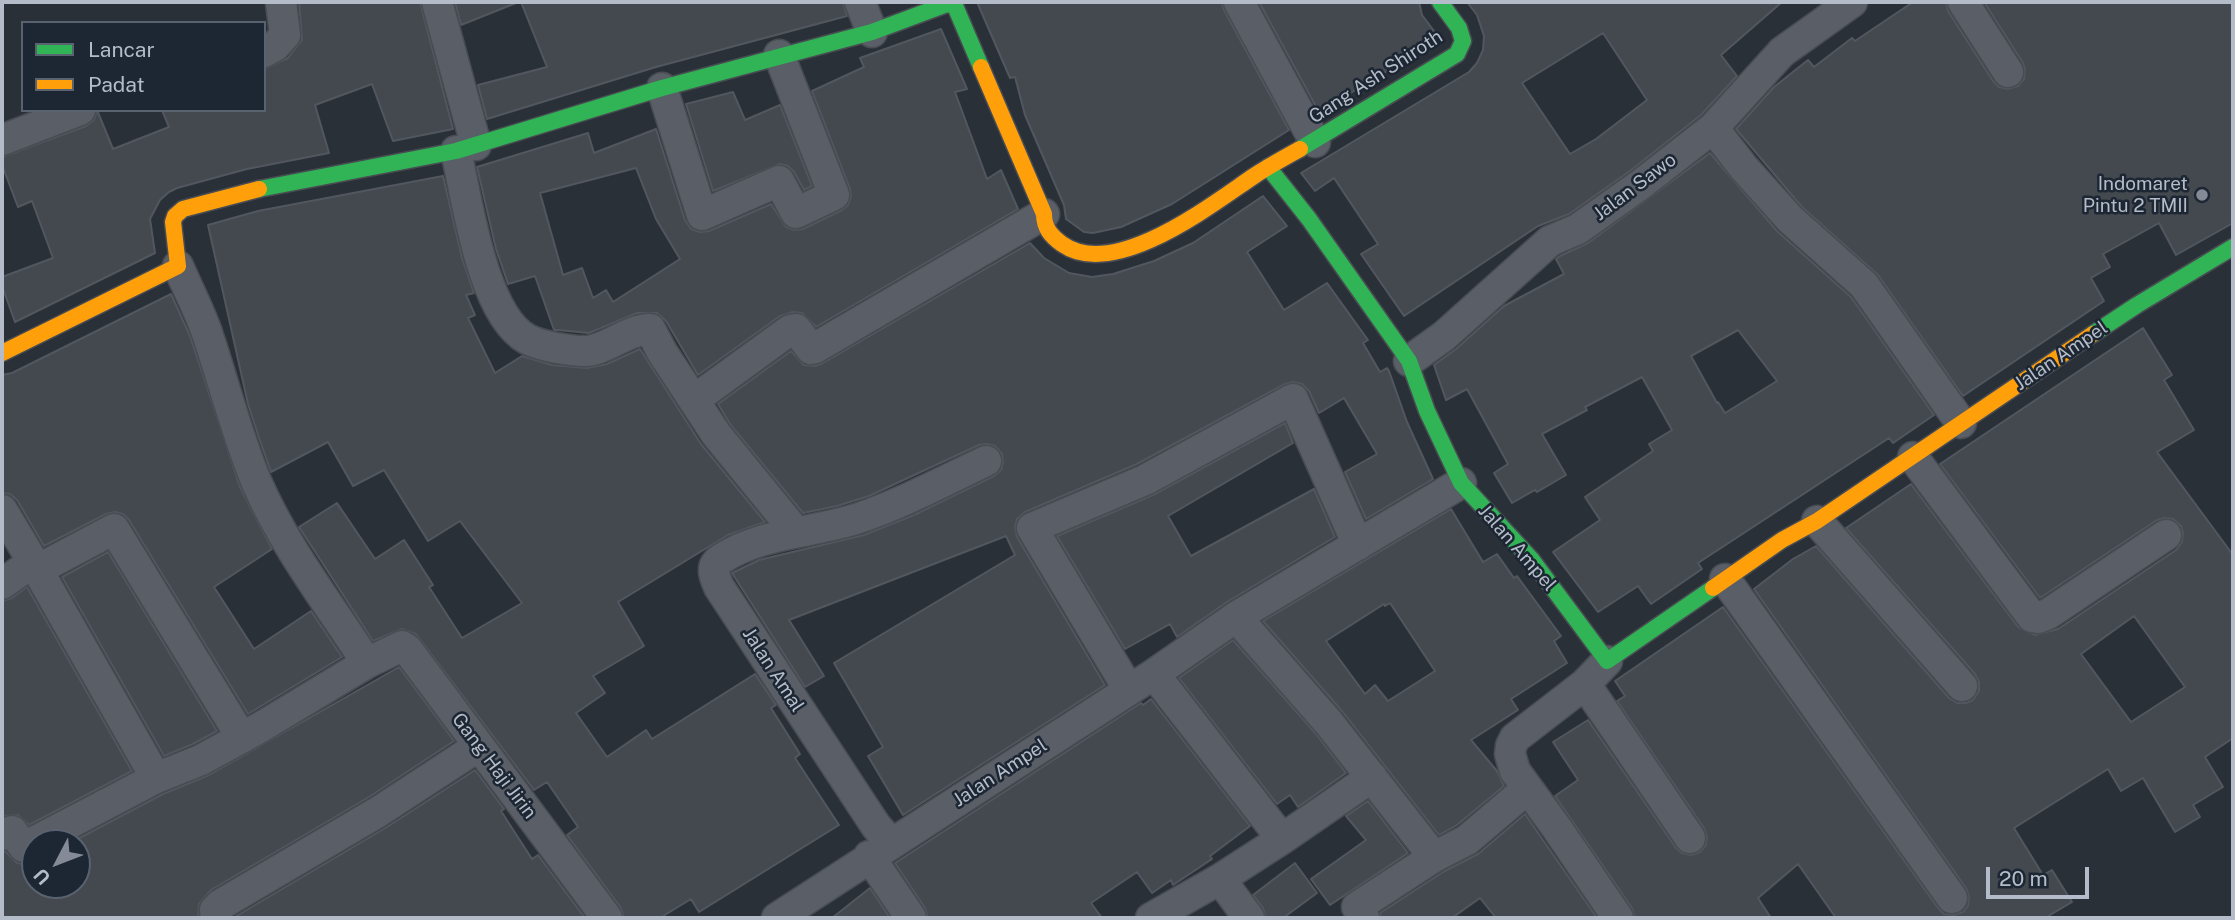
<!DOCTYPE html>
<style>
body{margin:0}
#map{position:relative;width:2235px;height:920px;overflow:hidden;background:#2a3038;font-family:"Public Sans",sans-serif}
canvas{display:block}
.frame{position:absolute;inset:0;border:4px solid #b4bcc9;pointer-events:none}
.legend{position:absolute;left:21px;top:21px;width:245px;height:91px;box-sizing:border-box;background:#1d2633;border:2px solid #59626f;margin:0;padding:9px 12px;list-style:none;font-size:21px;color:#b4bcc9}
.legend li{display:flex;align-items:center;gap:14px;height:35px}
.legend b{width:35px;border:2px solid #59626f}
.north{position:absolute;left:21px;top:829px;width:70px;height:70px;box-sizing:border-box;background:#1d2633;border:2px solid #59626f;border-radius:50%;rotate:228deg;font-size:19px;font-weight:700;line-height:28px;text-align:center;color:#b4bcc9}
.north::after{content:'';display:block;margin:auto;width:24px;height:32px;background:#848b96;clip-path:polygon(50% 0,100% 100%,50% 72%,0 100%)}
.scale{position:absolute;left:1986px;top:867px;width:103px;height:32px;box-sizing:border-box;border:4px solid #b4bcc9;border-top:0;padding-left:9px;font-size:21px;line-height:24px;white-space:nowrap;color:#b4bcc9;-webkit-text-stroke:5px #1d2633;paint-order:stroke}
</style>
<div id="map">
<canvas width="2235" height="920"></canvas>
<div class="frame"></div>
<ul class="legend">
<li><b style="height:9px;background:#30b455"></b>Lancar</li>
<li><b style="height:9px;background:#ff9f0a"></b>Padat</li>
</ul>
<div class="north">U</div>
<div class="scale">20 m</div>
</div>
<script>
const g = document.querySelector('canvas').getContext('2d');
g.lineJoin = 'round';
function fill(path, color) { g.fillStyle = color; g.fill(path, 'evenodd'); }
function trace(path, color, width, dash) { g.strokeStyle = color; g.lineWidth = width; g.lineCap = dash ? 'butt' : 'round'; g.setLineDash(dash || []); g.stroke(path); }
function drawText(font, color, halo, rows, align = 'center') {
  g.font = font + ' "Public Sans",sans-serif'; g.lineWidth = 5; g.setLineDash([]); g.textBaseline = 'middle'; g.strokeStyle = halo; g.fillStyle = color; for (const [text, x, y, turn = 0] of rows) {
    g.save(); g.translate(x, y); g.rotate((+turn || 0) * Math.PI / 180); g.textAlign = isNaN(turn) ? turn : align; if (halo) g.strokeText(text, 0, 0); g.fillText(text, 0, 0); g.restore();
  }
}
const building = new Path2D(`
 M299,2H420L453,129L393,141L372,84L315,105L329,153L247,169L177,188L169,192L160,200L150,219L155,253L15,322L2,286V277L53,258L32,201L18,207L2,165V157L86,126L94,120L97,110L113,149L169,127L162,110H264V69L288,58L302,40Z
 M455,2H516V3L461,25Z
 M521,2H843L847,16L656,67L487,119L478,85L547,67Z
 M977,2H1222L1224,10L1289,130L1172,204L1121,227L1093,233L1084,232L1066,219L1064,205L1025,115L1015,77L1010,78Z
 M1259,2H1419L1422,15L1440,39L1319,112Z
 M1467,2H1782L1721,55L1737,76L1701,115L1630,171L1569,214L1538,226L1404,316L1361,254L1378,244L1334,178L1315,191L1301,173L1469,72L1477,63L1483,50L1484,36L1477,15ZM1603,33L1647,100L1596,139L1570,154L1522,83Z
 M1913,2H1946L1948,11L1993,81L1999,87L2008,89L2018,86L2024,79L2025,70L2023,63L1984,2H2233V223L2176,255L2159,223L2103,254L2110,267L2091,278L2104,301L1963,396L1878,275L1802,207L1736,129L1774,87L1808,60L1814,67L1852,38L1855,41Z
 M941,29L967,89L955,92L987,179L1001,170L1018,209L816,327L802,313L793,312L780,316L698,375L666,321L657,313H637L589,333L558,330H554L535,276L508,284L496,249L477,167L588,133L594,153L656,129L685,220L691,229L700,232L709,231L771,204L786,227L794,230L803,229L842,210L848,205L851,197L850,189L812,91L864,67L860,58ZM636,168L656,219L680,259L613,302L606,290L593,298L582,268L563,275L540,193Z
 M733,92L745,120L780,105L812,186L804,190L794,172L788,166L780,164L713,191L686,104Z
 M1710,153L1777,231L1851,297L1934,415L1893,443L1889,438L1698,563L1702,569L1651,604L1638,586L1598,612L1553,552L1600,520L1585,497L1653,451L1649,444L1672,430L1642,377L1585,407L1587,410L1542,434L1566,475L1537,492L1535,490L1512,503L1494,473L1508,464L1467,389L1446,400L1434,365L1456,349L1504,306L1564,274L1556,259L1560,256L1588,243ZM1738,330L1777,381L1725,413L1718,402L1717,403L1691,356Z
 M443,176L462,258L474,293L466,295L475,315L468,318L495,373L522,356L552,365L587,368L607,364L640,349L701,444L765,522L728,535L618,602L644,646L593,676L605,693L576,713L607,757L646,730L652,739L755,674L776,705L771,708L800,754L795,758L839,825L699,912L691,899L660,918H624L621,908L567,835L578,827L547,782L534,790L416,634L402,629L373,641L299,527L337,503L375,559L404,540L433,585L429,587L462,638L522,603L460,521L428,541L384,470L353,486L328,442L271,472L259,438L248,404L208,225L258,211Z
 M1263,196L1287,226L1247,252L1284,310L1327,283L1368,340L1363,343L1380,372L1387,368L1389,371L1407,422L1433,479L1366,519L1345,472L1377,454L1344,398L1319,413L1309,391L1302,384L1293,382L1285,384L1137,464L1025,512L1017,519L1015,527L1017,537L1105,685L903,815L868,756L883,747L834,663L1015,555L1006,536L789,620L824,676L805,687L732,573L759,560L864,535L914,515L994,476L1001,470L1003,462L1002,454L995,446L987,444L979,445L869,496L837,506L803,513L730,424L718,404L791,351L804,365L815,366L823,363L1030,243L1044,258L1069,273L1092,277L1113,274L1154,261L1193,243Z
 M171,294L190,336L240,487L272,549L214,587L254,649L311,611L342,657L248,714L129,520L123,514L115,512L106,514L44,546L17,500L10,494L2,493V375L12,373Z
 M2143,328L2172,375L2164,380L2194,430L2157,452L2233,555V738L2205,757L2223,787L2193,805L2200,817L2175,832L2143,778L2121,791L2108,769L2014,828L2043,875L2052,870L2072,902L2045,918H1836L1798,864L1758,898L1771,918H1635L1632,908L1555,796L1578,780L1553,742L1588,720L1676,848L1682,853L1691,855L1700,852L1706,845L1707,837L1704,828L1617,701L1625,696L1615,681L1723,607L1938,908L1944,914L1953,915L1963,912L1968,906L1969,897L1966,888L1754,589L1793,559L1816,546L1949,698L1957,703H1966L1973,700L1979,691V682L1975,674L1846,528L1911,484L2018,627L2035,635L2058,629L2176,550L2182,542L2183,533L2181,526L2173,519L2164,518L2157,520L2040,598L1940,464ZM2134,616L2185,687L2131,722L2081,654Z
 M1285,423L1293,443L1168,516L1191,556L1314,489L1335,537L1227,602L1177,637L1170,624L1125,649L1057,536L1153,495Z
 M1451,509L1483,562L1497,554L1514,578L1517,576L1561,636L1554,641L1567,663L1511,699L1518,710L1471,740L1497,771L1504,786L1457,825L1439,835L1342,711L1263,621ZM1390,603L1435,671L1388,701L1375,685L1365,694L1326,641L1384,604L1385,606Z
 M108,552L217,731L193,744L164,756L62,577Z
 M27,587L132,771L29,825L18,815L2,816V601L12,598Z
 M1233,640L1316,734L1346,773L1298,807L1290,795L1277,804L1179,678Z
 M399,667L454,741L369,797L211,890L199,904L198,918H2V852H6L17,863L25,864L35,861V885H77V843H70L163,794L209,775Z
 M1151,699L1250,826L1210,856L1212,859L1173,885L1171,880L1152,893L1137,872L1091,903L1102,918H928L925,908L895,863L1141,703L1143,705Z
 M475,770L504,809L501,811L532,859L538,855L585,918H233L387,827Z
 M1368,801L1408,853L1330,905L1311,879L1366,840L1346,816Z
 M1525,814L1597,918H1496L1480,898L1452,918H1381L1380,913L1443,872L1478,854Z
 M1295,863L1317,893L1283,918H1266L1263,908L1253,895Z
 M870,888L890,918H832Z`);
fill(building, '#444950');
trace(building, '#52575f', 2);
const street = new Path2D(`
 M437,2L476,145
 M860,2L872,32
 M1239,2L1315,142
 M1963,2L2008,72
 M264,52L275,46L285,35L281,2
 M662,88L702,215L779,181L796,213L834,195L779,55
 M1713,128L1744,168L1790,219L1864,285L1961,423
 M2,140L80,110
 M456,151C467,199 482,314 527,339C540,346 569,351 585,351C605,351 628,329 650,329L662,352L716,434L795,531
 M178,266C187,287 198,308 206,330C223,380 236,432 256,481C284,546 329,604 367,663
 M1409,361L1444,336L1550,241L1578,229L1640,185L1713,128L1782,52L1852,2
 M694,400L790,330L796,329L811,349L815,348L1044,214
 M1913,457L2032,617L2038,618L2048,614L2166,535
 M2,510L33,562L2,584
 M1817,521L1962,686
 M33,562L156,778
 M37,570L114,529L242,738
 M1725,579L1952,898
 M1236,617L1329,723L1434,857
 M1607,661L1585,684L1515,738L1511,746L1510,754L1515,771L1556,827L1618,918
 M1154,674L1282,839L1220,879L1249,918
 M1585,684L1690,838
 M1129,690L1032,528L1145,480L1293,399L1358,545
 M2,835L12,831L24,847L32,843L156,778L201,760L261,727L367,663L402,646L407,649L607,918
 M1282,839L1372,777
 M891,843L876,826L719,587C715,577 709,567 721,559C762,532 814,533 859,518C903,503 944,481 986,461
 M869,856L911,918
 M216,918L215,910L220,905L378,812L479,746
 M777,918L1154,674L1236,617L1461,483
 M1151,918L1220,879
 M1364,918L1357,907L1434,857L1467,840L1527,789`);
const fast = new Path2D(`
 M1300,149L1457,54L1463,41L1459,28L1440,2
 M1268,167L1309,219L1409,361L1427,411L1461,483L1532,560L1607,661L1713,588
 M259,189L456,151L662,88L872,32L947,4L955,6L981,67
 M2093,334L2137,305L2233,247`);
const slow = new Path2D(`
 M981,67L1044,214C1044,228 1051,236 1062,244C1114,281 1211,205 1254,176C1269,166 1284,158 1300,149
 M2,353L178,266L173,222L175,216L183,209L259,189
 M1713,588L1782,540L1817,521L2093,334`);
trace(street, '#484c53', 33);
trace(fast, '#484c53', 19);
trace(slow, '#484c53', 19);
trace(street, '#5a5e66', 30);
trace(fast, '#30b455', 16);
trace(slow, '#ff9f0a', 16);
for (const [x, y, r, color] of [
 [2202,195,7,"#848b96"]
]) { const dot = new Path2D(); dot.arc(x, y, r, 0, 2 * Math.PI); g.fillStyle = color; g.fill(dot); trace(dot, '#1d2633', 2.5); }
drawText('19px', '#b4bcc9', '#1d2633', [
 ["Gang Ash Shiroth",1376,77,-33],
 ["Jalan Sawo",1635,187,-37],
 ["Jalan Ampel",2061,356,-34],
 ["Jalan Ampel",1517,548,49],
 ["Jalan Amal",773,670,57],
 ["Gang Haji Jirin",494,766,53],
 ["Jalan Ampel",1000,773,-33]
]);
drawText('19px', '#b4bcc9', '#1d2633', [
 ["Indomaret",2188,184],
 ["Pintu 2 TMII",2188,206]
], 'right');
</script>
